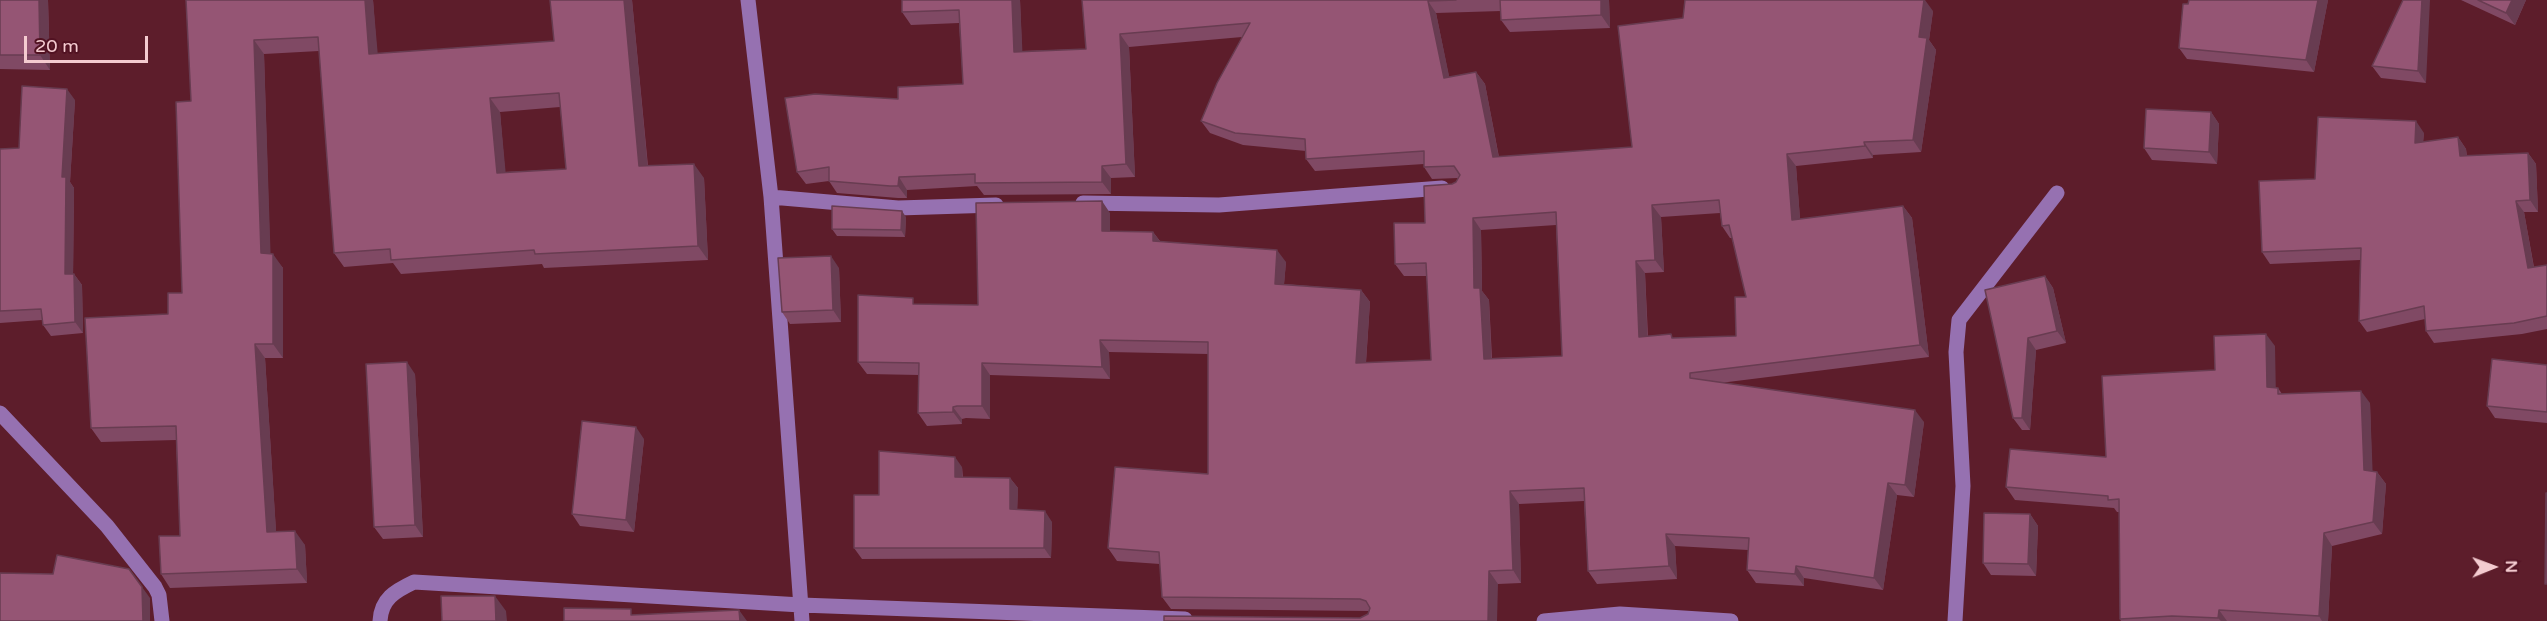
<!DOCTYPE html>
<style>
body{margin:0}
#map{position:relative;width:2547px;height:621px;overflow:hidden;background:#5d1d2b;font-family:"Varela Round",sans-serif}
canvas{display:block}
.north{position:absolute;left:2463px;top:537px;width:60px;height:60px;-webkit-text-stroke:4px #511222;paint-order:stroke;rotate:89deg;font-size:16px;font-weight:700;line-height:24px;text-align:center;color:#f4cbd0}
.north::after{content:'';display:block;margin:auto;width:21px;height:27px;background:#f4cbd0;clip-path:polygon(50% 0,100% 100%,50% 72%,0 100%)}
.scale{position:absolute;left:24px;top:36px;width:124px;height:27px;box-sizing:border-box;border:3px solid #f4cbd0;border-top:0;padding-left:8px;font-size:18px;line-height:21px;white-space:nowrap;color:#f4cbd0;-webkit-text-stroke:4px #511222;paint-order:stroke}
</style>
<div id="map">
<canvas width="2547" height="621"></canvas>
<div class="north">N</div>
<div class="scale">20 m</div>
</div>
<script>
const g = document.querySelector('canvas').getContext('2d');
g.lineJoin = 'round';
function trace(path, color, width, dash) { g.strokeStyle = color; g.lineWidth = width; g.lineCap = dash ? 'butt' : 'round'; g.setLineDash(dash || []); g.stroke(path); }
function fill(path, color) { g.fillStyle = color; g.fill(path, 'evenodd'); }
trace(new Path2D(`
 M748,0L771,197L802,621
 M771,197L898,208L996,205
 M1083,203L1219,205L1442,188
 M0,413L107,526L155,587L159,595L162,621
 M380,621C381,599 395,591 414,582L801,605L1185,619
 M1544,621L1620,614L1731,621
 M1955,621L1963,486L1956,352L1959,320L2057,193`), '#9671b1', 15);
fill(new Path2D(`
 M0,0H48L50,70L0,69Z
 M186,0H373L377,54L554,41L550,0H632L648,166L704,178L708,260L544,268L542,264L401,274L393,263L344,267L334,253L319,51L264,54L270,253L283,268V358H265L276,532L305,545L307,583L170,588L161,574L180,536L176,440L101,442L91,428L182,293L191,101ZM560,107L566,169L505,172L500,112Z
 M1020,0L1022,51L1086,49L1082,0H1609L1610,28L1510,32L1501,20V11L1436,13L1449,77L1476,72L1485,84L1499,157L1632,147L1933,11L1929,40L1936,50L1921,152L1873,155V158L1796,166L1800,219L1903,206L1912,218L1929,357L1720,383L1924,422L1914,497L1897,495L1883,590L1804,578V586L1756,583L1747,570L1748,550L1675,546L1677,579L1597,584L1588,571L1584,501L1519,504L1521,583L1498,584L1360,618L1368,614L1369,611L1171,609L1162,597L1160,564L1117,561L1108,548L1208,474V354L1109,352L1110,379L990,375V419L966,418L962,419V424L927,426L918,413L919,375L867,374L858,362L918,304L978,305L1110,213V231L1153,232L1160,241L1286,262L1284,284L1361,290L1370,302L1366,363L1431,360L1427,276H1404L1395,264L1452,184L1456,182L1458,178L1432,179L1424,167V164L1315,171L1306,159V151L1243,145L1210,133L1201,121L1242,37L1129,47L1135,177L1111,178V194L984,195L977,186L907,190V198H898L837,193L829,181L806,184L797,172L898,99L963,84L959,23L911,25L902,12ZM1720,213L1722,226L1730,238H1732L1746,297L1736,336L1674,338L1648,336L1645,273L1664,272L1661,217ZM1556,225L1562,356L1492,358L1489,300L1482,291L1481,230Z
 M2328,0L2314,72L2187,59L2179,48L2188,4Z
 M2403,0L2426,83L2381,78L2372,66Z
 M2461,0H2526L2515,25Z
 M75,100L70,182L74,188L73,274H74L82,285L83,333L51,336L43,325L42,320L0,323V149L19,148Z
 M2211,112L2219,124L2217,164L2152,160L2144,148Z
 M2424,133L2423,142L2458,137L2466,149L2467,156L2528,153L2536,164L2538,212H2524L2534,267L2547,265V329L2522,334L2434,343L2426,331L2425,319L2367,332L2359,321L2360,260L2270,264L2262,252L2315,179Z
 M906,217L905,237L837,236L832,229Z
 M839,268L841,322L790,324L782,312Z
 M2045,276L2053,288L2066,343L2036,350L2030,430H2022L2013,418L1985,290Z
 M2275,346V388H2278L2282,394L2370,403L2372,471L2377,472L2386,484L2382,534L2332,546L2328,621H2121L2120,619L2119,512H2117L2114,508L2015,500L2006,487L2106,457L2215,370Z
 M2547,365V423L2495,418L2487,406Z
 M415,374L423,537L383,539L374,527Z
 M644,439L634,532L580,526L572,514Z
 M962,467L963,477L1010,478L1018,488L1017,510L1052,522L1051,558L862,559L854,548L879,495Z
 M2030,514L2038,526L2036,576L1991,575L1983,563Z`), '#804964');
fill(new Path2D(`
 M39,0H48L50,70L40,55Z
 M365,0H373L379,68L369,54Z
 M624,0H632L649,180L639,166Z
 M1012,0H1020L1023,64L1014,52Z
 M1601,0H1609L1610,28L1601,15Z
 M1924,0H1925L1933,11L1929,40L1936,50L1921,152L1913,140L1919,37Z
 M2318,0H2328L2314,72L2306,60Z
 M2422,0H2430L2426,83L2418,71Z
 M2512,0H2526L2515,25L2506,13Z
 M1428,1L1436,13L1452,90L1444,78Z
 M1120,34L1129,47L1135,177L1126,164Z
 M254,40L264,54L271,267L261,253Z
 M1476,72L1485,84L1501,169L1493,157Z
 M67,89L75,100L70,182L74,188L73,285L65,274L62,177Z
 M490,98L500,112L507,187L497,173Z
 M2211,112L2219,124L2217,164L2209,152Z
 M2416,121L2424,133L2422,154L2415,143Z
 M2458,137L2466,149L2468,168L2460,156Z
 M1864,142L1873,155V158L1865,146Z
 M2528,153L2536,164L2538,212L2530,200Z
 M1787,154L1796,166L1801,232L1792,220Z
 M694,164L704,178L708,260L698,246Z
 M1102,166L1111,178V194L1102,182Z
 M899,177L907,190V198L898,186Z
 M1102,201L1110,213V243L1102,231Z
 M2516,201L2524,212L2536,280L2528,268Z
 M1652,205L1661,217L1664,272L1655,260Z
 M1903,206L1912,218L1929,357L1920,345Z
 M902,211L906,217L905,237L901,230Z
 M1473,218L1481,230L1482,291L1489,300L1492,371L1484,359L1474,288Z
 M1153,232L1162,244L1153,241Z
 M1277,250L1286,262L1283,296L1275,284Z
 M273,254L283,268V358L273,344Z
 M831,256L839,268L841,322L833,310Z
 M1636,261L1645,273L1648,349L1639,337Z
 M74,274L82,285L83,333L75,322Z
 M2045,276L2053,288L2066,343L2057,331Z
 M1361,290L1370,302L1365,375L1356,363Z
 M2266,334L2275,346L2276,399L2267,387Z
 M2028,338L2036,350L2030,430L2022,418Z
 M1100,340L1109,352L1110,379L1102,367Z
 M255,344L265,358L277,546L267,532Z
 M407,362L415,374L423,537L415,525Z
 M982,363L990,375V419L982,406Z
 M2361,391L2370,403L2373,482L2364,470Z
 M953,407L962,419V424L953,412Z
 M1915,410L1924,422L1914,497L1905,485Z
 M636,427L644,439L634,532L626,520Z
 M955,457L962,467L963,488L955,477Z
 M2377,472L2386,484L2382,534L2373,522Z
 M1010,478L1018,488L1017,520L1010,509Z
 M1888,483L1897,495L1883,590L1874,578Z
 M1510,491L1519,504L1521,583L1513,570Z
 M1045,511L1052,522L1051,558L1044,548Z
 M2030,514L2038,526L2036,576L2028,564Z
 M295,531L305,545L307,583L297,569Z
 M2324,533L2332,546L2328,621H2322L2319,616Z
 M1666,534L1675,546L1677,579L1669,566Z
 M1796,566L1804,578V586L1795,574Z
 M1489,571L1498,584L1497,621H1488Z
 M142,587L150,598V621H143Z
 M495,596L506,611L507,621H496Z
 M739,610L747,621H740Z
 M2219,610L2227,621H2221L2218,618Z`), '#683c51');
const building = new Path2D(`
 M0,0H39L40,55H0Z
 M186,0H365L369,54L554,41L550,0H624L639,166L694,164L698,246L535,254L534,250L391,260L390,249L334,253L318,37L254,40L261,253L273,254V344H255L267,532L295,531L297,569L161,574L159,536H180L176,426L91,428L85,318L168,314V293H182L176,102L191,101ZM559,93L566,169L497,173L490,98Z
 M902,0H1012L1014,52L1086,49L1082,0H1456L1428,1L1444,78L1476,72L1493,157L1632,147L1618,26L1683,18L1685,0H1924L1919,37L1927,38L1913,140L1864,142L1865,146L1787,154L1792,220L1903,206L1920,345L1690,373V378L1915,410L1905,485L1888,483L1874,578L1796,566L1795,574L1747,570L1749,538L1666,534L1669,566L1588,571L1584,488L1510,491L1513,570L1489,571L1488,621H1164V616L1360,618L1368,614L1370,608L1366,601L1360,599L1162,597L1159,552L1108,548L1115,467L1208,474V342L1100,340L1102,367L982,363V406H957L953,407V412L918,413L919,363L858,362V295L913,298V304L978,305L976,203L1102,201V231L1153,232V241L1277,250L1275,284L1361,290L1356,363L1431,360L1426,263L1395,264L1394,223H1425L1424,186L1452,184L1456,182L1460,175L1454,166L1424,167V151L1306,159L1305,139L1235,133L1201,121L1217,83L1250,23L1120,34L1126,164L1102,166V182L975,183V174L899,177L898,186H890L829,181V167L797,172L785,98L815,94L898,99V87L963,84L959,10L902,12ZM1719,200L1722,226L1729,225L1746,297H1735L1736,336L1672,338L1671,334L1639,337L1636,261L1655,260L1652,205ZM1556,212L1562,356L1484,359L1480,288H1474L1473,218Z
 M1500,0H1601V15L1501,20Z
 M2189,0H2318L2306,60L2179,48L2183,4H2188Z
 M2403,0H2422L2418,71L2372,66Z
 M2478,0H2512L2506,13Z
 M22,86L67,89L62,177H66L65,274H74L75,322L43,325L41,309L0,311V149L19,148Z
 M2146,109L2211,112L2209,152L2144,148Z
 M2318,117L2416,121L2415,143L2458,137L2460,156L2528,153L2530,200L2516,201L2528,268L2547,265V316L2514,323L2426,331L2424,306L2359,321L2361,248L2262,252L2259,181L2315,179Z
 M832,206L902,211L901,230L832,229Z
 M831,256L833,310L782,312L778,258Z
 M2045,276L2057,331L2028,338L2022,418H2013L1985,290Z
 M2266,334L2267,387L2278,388V394L2361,391L2364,470L2377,472L2373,522L2324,533L2319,616L2219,610L2218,618L2172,616L2120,619L2119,499L2108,500V496L2006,487L2010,449L2106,457L2102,376L2215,370L2214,336Z
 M2492,359L2547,365V412L2487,406Z
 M407,362L415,525L374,527L366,364Z
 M582,421L636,427L626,520L572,514Z
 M879,451L955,457V477L1010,478V509L1045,511L1044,548H854V495H879Z
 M2546,493H2547V584H2545Z
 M1984,513L2030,514L2028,564L1983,563Z
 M57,555L129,569L142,587L143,621H0V573L53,574Z
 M441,596H495L496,621H442Z
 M564,608L631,609V615L739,610L740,621H564Z`);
fill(building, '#955574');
trace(building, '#683c51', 1.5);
</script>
